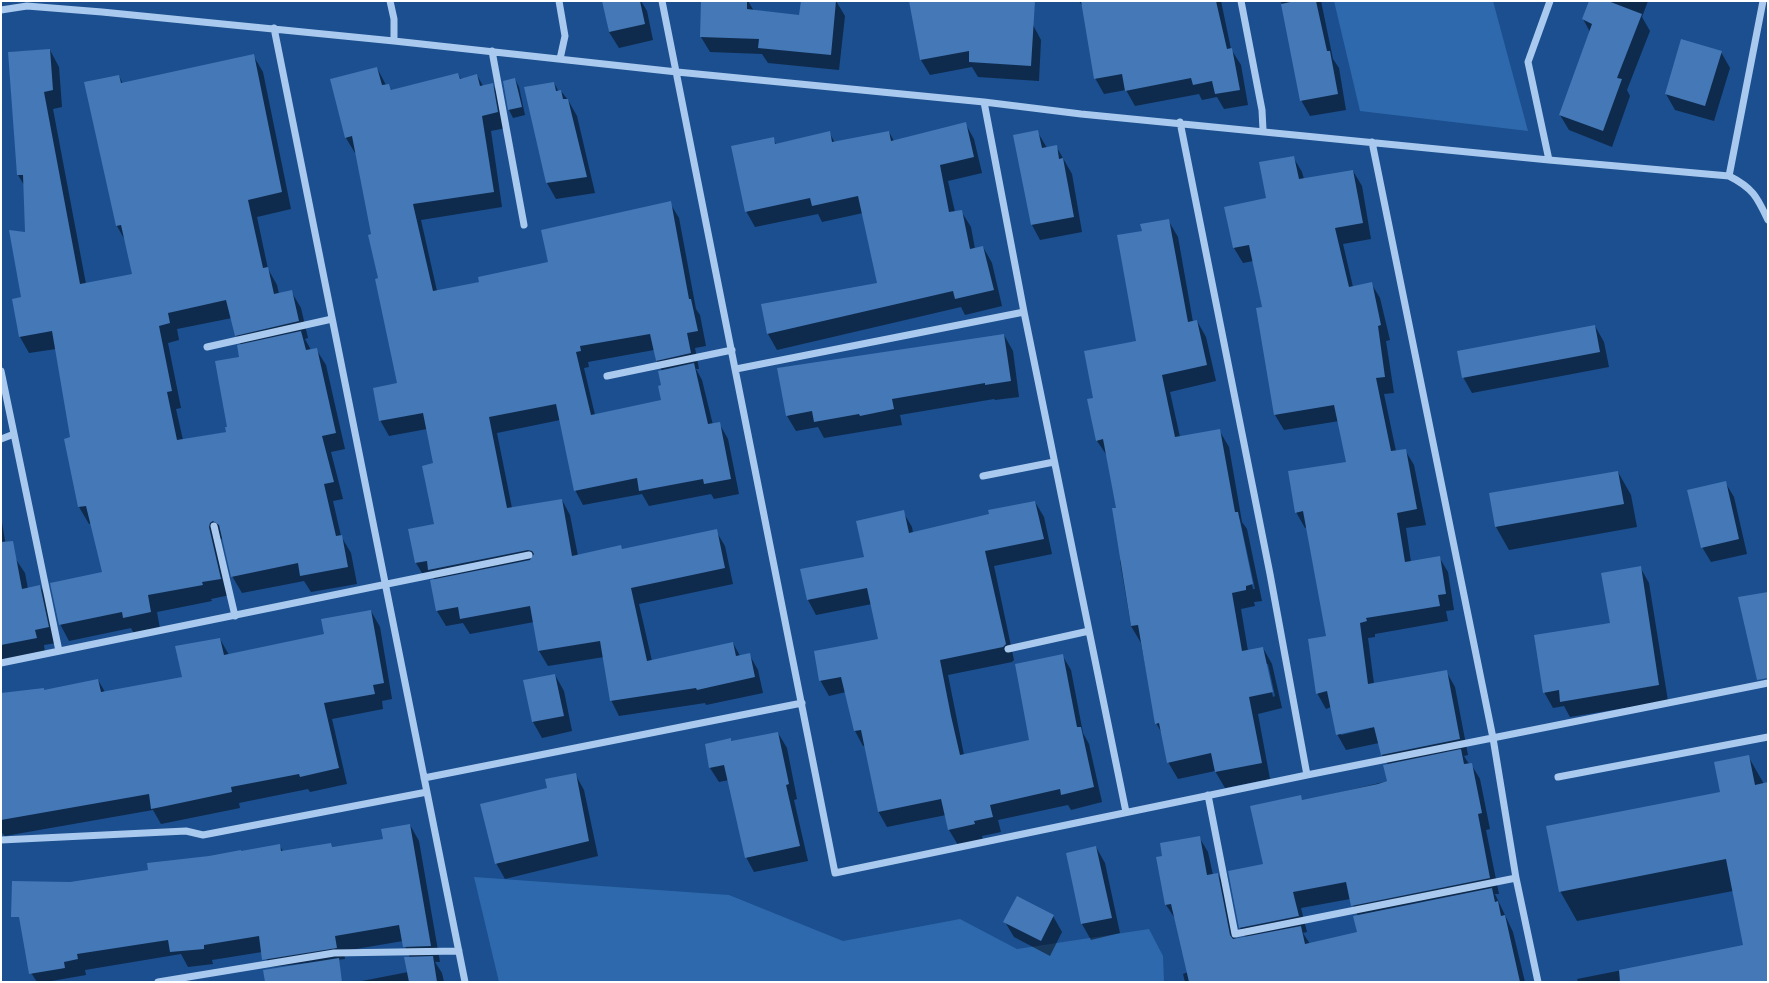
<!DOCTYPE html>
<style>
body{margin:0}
#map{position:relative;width:1769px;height:983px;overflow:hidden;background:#1b4f8f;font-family:Inter,sans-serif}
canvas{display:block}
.frame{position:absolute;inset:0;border:2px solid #fff;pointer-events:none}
</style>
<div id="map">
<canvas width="1769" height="983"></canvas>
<div class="frame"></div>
</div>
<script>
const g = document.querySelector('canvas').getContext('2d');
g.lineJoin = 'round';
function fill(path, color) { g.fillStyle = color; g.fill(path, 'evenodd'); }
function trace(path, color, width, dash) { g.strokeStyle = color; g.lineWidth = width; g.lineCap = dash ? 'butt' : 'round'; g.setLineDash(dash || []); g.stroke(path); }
fill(new Path2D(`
 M1334,1H1493L1528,131L1360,111Z
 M474,877L729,895L843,941L960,919L1017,949L1149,929L1163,956L1164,982H499Z`), '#2e69ad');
fill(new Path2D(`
 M603,1H641L647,11L653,40L619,48L609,32Z
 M702,1H748L754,11L800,16L802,1H836L845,16L839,70L768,63L762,54L710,52L701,37Z
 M910,1H1013L1033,25L1041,40L1039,81L978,77L972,67L930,75L921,60Z
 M1079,1H1221L1231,49L1241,65L1248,105L1224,109L1217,97L1202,100L1199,94L1135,106L1126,90L1104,94L1095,78L1083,7Z
 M1281,1H1321L1333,59L1339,68L1346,110L1310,116L1301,100Z
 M1590,1H1648L1642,17L1650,31L1627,90L1630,96L1612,147L1569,130L1560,115L1590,32L1583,19Z
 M50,50L59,67L62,107L53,109L86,284L133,275L126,242L117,226L119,76L123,84L253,55L263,72L291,209L257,217L268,269L277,285L279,294L291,291L301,308L308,338L305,339L311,350L316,349L326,365L345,449L331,452L343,499L333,501L341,536L351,553L357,584L311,592L304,581L242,593L232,576L223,538L220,540L230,595L211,599L212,601L157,612L160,629L134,634L131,628L69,641L60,624L103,573L92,523L89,524L79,507L71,438L56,349L29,353L20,337L26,233L24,185L18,175L9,52ZM232,318L236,335L241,345L227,432L183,440L176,409L181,408L168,343L179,340L177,329Z
 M1721,52L1730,68L1714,121L1675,110L1666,94Z
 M377,68L386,85H389L392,91L458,74L461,79L477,75L483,86L492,84L501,99L506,128L491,131L502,207L421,220L437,291L480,282L549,263L670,203L679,218L696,309L700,315L706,346L695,348L699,369H696L702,380L713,425L719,423L728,439L739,494L714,499L711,494L649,506L642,494L583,505L575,490L560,420L497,433L512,508L562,500L570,515L578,556L621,547L623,550L716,531L725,546L733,584L639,604L652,661L733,643L740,656L749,654L758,670L763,693L706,705L705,703L619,716L611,700L604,657L548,666L539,651L534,622L470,634L463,623L446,626L437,611L435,580L433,577L425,578L416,563L410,530L435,525L434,464L427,429L389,436L380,420L398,384L372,235L356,153H355L346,138L331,79ZM654,350L656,360L662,371V401L595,415L584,368L589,367L588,362Z
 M515,79L519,87L525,115L513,118L509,110L504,82Z
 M554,83L559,92L561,91L568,100L577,116L595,193L556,199L547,183L525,88Z
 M965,123L974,139L982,173L948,181L955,212L961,211L971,227L975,249L983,247L992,263L1002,306L965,315L961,307L777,350L768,334L762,305L878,284L863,213L822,222L818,214L755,227L746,211L773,139L776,144L829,132L835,143L889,132L894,141Z
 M1037,131L1047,148L1056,146L1072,174L1082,232L1040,240L1032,225Z
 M1293,157L1302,172L1304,179L1353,171L1362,186L1371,239L1343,244L1353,287L1371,283L1380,298L1390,340L1386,341L1394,393L1384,394L1396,451L1405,450L1414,465L1426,525L1406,528L1411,562L1439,557L1448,572L1454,610L1446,611L1448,621L1375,634V637L1368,638L1374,684L1446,671L1455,687L1468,755L1464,756L1469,764H1471L1480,779L1490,829L1486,830L1499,894H1495L1513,932L1525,982H1185L1183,974L1188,972L1176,920L1166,905L1157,858L1164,856L1199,837L1208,852L1213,875L1218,874L1226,889L1236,939L1246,938L1240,928L1264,865L1300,796L1303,801L1388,781V765L1382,755L1379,743L1346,750L1337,734L1331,707L1326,709L1317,693L1327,637L1307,527L1305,528L1296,512L1347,463L1339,421L1284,430L1275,415L1263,308L1253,261L1243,263L1234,248ZM1379,724V726L1341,735V733ZM1350,899L1358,916V933L1310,944L1303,933L1307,932L1301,908Z
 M1168,220L1178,237L1193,322L1197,321L1206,337L1216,381L1170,392L1180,437L1219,430L1229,447L1242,522L1247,529L1262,601L1254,602L1255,606L1241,609L1248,651L1263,648L1272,664L1282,708L1258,714L1270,779L1225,788L1215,771L1178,779L1168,762L1163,735L1156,723L1141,643L1131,626L1120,561L1121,560L1117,508L1108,457L1097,441L1095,399L1137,342L1143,232ZM1238,517L1240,520L1255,589H1253ZM1266,664H1268L1275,696L1273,697Z
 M1595,326L1604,342L1609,367L1472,393L1463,377Z
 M1004,335L1013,351L1019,397L995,400L994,399L900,415L902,425L824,438L818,427L796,431L787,416Z
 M1618,472L1631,495L1637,527L1509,550L1496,527Z
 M1725,482L1734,497L1747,554L1711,562L1702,547Z
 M1035,502L1044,517L1052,554L994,566L1014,660L1012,662L948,675L964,755L1030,741L1062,655L1071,670L1083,733L1089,744L1102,802L1071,810L1068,805L998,820L1001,832L982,836L983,840L958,845L949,830L946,815L887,827L878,811L865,746H863L855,731L846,692L829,696L820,680L879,640L872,604L816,615L808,600L865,558L903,512L912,527L913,533L990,515Z
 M1,516L8,559L15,558L25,573L28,589L40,586L49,602L57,643L44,645L45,653L3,662L1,658Z
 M1640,567L1649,583L1668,701L1570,717L1564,706L1553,708L1544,692L1611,624Z
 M371,611L380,627L392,699L382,701L383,709L332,719L347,784L310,792L308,789L239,803L240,808L161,824L153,810L5,836L1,832V694L44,691L98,680L105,692L183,678L220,639L229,655L325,635Z
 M555,675L564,691L572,731L542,738L533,722L524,680Z
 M778,733L787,748L797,799L794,800L808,861L754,872L746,857L729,780L719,782L710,768L730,739L732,742Z
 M1748,756L1764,784L1768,783V982H1578L1577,979L1744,946L1733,891L1577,921L1560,891L1721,793Z
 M575,774L584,790L598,856L505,879L496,863L548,789Z
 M410,825L419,841L440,962H435L442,973L444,982H357L408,972L410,958L403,941L344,951L345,959L271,967L262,952L212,960L213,964L188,967L181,954L85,970L86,975L46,982H37L28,968L70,883L149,871L279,845L283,851L332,847L384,840Z
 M1096,847L1105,863L1120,933L1091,940L1082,924L1067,854Z
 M1053,916L1062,932L1050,956L1014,937L1005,922Z`), '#0007');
fill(new Path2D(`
 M602,1H640L645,24L609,32Z
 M701,1H747V9L799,15L801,1H836L831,55L758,48L759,39L700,37Z
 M909,1H1035L1031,66L969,62V51L920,60Z
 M1081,1H1216L1227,49L1232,48L1240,90L1215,94L1212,81L1193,85L1191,78L1125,91L1122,74L1094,79Z
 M1295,1H1316L1327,51H1330L1338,94L1300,101L1281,4Z
 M1589,1H1608L1642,14L1617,78L1622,79L1603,131L1559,115L1592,24L1582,19Z
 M1681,39L1722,51L1705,106L1665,94Z
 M50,49L53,90L44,92L80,284L132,274L121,225L116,226L84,82L119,75L121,83L254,54L282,192L248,200L263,268L268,267L274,294L292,290L299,321L235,336L226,300L168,313L170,323L159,326L172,391L167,392L177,440L226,432L225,427H227L215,361L239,357L237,345L301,331L306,350L317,348L336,433L322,436L334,482L324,484L336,536L342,535L348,567L300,576L298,563L231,577L219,525L213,521L210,523L209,527L221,579L202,582L203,585L148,595L151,612L123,618L122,612L59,625L50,583L102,572L86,506L78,507L64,439L70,437L52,331L19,337L12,299L21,297L9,230L25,232L23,175H17L8,52Z
 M377,67L382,85L389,84L391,90L458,73L460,79L477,74L480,86L493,83L498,112L482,116L494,192L413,204L433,291L479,282L478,277L548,262L541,230L671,201L689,299H691L698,331L687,333L691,353L656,361L650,334L580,346L581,351L576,352L591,415L661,400L658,386L661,385L658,371L694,363L708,424L720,422L731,479L704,484L703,479L639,491L637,478L574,491L556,404L489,417L507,508L562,499L572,556L621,545L622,549L717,529L725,568L631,588L647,661L733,642L736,656L750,653L755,677L697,690L696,688L610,701L600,641L538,651L530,606L460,619L458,607L436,611L430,580L530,560L534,554L532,551L528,550L428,570L427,561L415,563L408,529L434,524L422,466L433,463L423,413L379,421L373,388L397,383L375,279L378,278L368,235L371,234L352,136L345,138L330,79Z
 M515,78L522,107L508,110L503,81Z
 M554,82L556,91L561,90L563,99H568L587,177L546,183L524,87Z
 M966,122L974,157L940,165L949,212L962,210L970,249L983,246L994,290L955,299L953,291L767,334L761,304L877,283L858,196L812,206L810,198L745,212L731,146L774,137L775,144L830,131L832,142L889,131L891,141Z
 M1038,130L1042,148L1057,145L1059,159L1063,158L1074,217L1031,225L1013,135Z
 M1294,156L1299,179L1353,170L1363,223L1335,228L1349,287L1372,282L1381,325L1378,326L1385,377L1376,378L1391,451L1406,449L1417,509L1397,513L1405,562L1440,556L1446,594L1438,595L1440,606L1366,618L1367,621L1360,623L1368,684L1447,670L1460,739L1381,755L1374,727L1336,735L1327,691L1316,694L1308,639L1326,636L1303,511L1295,513L1288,471L1346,462L1334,405L1274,415L1256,308L1262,307L1249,245L1233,248L1224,207L1266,198L1259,162Z
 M1169,219L1188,322L1197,320L1207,365L1162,375L1175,437L1220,429L1235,512H1238L1253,584L1246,586V590L1232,593L1242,651L1263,647L1273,692L1249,697L1262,763L1215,772L1211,753L1167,763L1159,723L1155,724L1138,625L1131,626L1112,508H1116L1103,439L1096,441L1087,399L1093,398L1084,351L1136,341L1117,235L1142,231L1140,224Z
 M1595,325L1600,352L1462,378L1457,351Z
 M1004,334L1011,381L985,385V383L892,399L894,409L860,416L859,414L814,422L812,411L786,416L777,368Z
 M1618,471L1624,504L1495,527L1489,493Z
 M1726,481L1739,539L1701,548L1687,490Z
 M1035,501L1044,539L985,551L1006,644L1003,647L940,660L951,716L960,755L1029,740L1015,664L1063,654L1077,727H1081L1094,787L1061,795L1060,789L990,805L993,817L974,821L975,824L948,830L941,799L878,812L861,730L854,731L841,677L819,681L814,651L878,639L867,588L807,600L800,569L864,557L856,521L904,510L909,533L989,514L988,510Z
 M13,541L22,589L40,585L49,627L35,630L37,638L1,645V542Z
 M1641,566L1659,685L1560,702L1559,690L1543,693L1534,635L1610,623L1601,573Z
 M1768,592V678L1757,680L1738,597Z
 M371,610L384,683L373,685L375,694L324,703L339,768L300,777L299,774L231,787L232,792L166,806L151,809L149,794L1,820V693L44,688V690L98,679L101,692L182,677L175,646L220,638L224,655L324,634L321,619Z
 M555,674L564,716L532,722L523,680Z
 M778,732L789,784L786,785L800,846L745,858L724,765L709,768L705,744L731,738V741Z
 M1461,749L1464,764L1472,763L1482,813L1478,814L1490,878L1351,906L1346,882L1293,892L1299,916L1239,928L1228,871L1263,864L1250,806L1301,795L1302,800L1378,784L1387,781L1383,765Z
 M1749,755L1755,785L1768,782V982H1620L1619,970L1743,945L1726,859L1559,892L1546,826L1720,792L1714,762Z
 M576,773L589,841L495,864L480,804L547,788L545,779Z
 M410,824L431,946L403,947L399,925L335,936L337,948L262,960L259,936L204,945V949L170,952L168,940L77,954L78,959L64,962L65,968L29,974L19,917H11L12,881L70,882L148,870L147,863L209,856L241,850V851L280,844L281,851L331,843L332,847L383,839L381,829Z
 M1200,836L1207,875L1218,873L1230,935L1233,939L1301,926L1305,944L1357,932L1353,916L1492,888L1495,902L1498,901L1501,916L1505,915L1520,982H1189L1171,904L1165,905L1156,857L1162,856L1160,843Z
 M1096,846L1112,918L1081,924L1066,853Z
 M1017,896L1054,915L1041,941L1003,922Z
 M433,956L437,982H409L404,957Z
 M339,958L342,982H265L263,970Z`), '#4478b7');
trace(new Path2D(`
 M390,1L394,19V41
 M559,1L565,36L560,59
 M662,1L835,873L1307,775L1768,683
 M1241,1L1262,110L1263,130
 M1,10L27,6L102,12L394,41L677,72L984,102L1081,114L1549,160L1729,176C1753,188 1757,197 1768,220
 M274,28L465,982
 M492,51L524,225
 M984,102L1024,312L1126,812
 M1180,122L1270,574L1307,775
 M1372,142L1493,738L1516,878L1538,982
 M1549,160L1528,62L1550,1
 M1729,176L1763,1
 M207,347L332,319
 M736,369L1024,312
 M1,371L59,651
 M607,376L732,350
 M1,439L14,434
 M983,476L1054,462
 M214,526L235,616
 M1008,649L1089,631
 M1,663L529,555
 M1558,777L1768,737
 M424,778L802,703
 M1208,795L1235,934L1516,878
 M1,840L186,831L203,835L427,792
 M158,982L334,953L459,951`), '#a9c9ee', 7);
</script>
